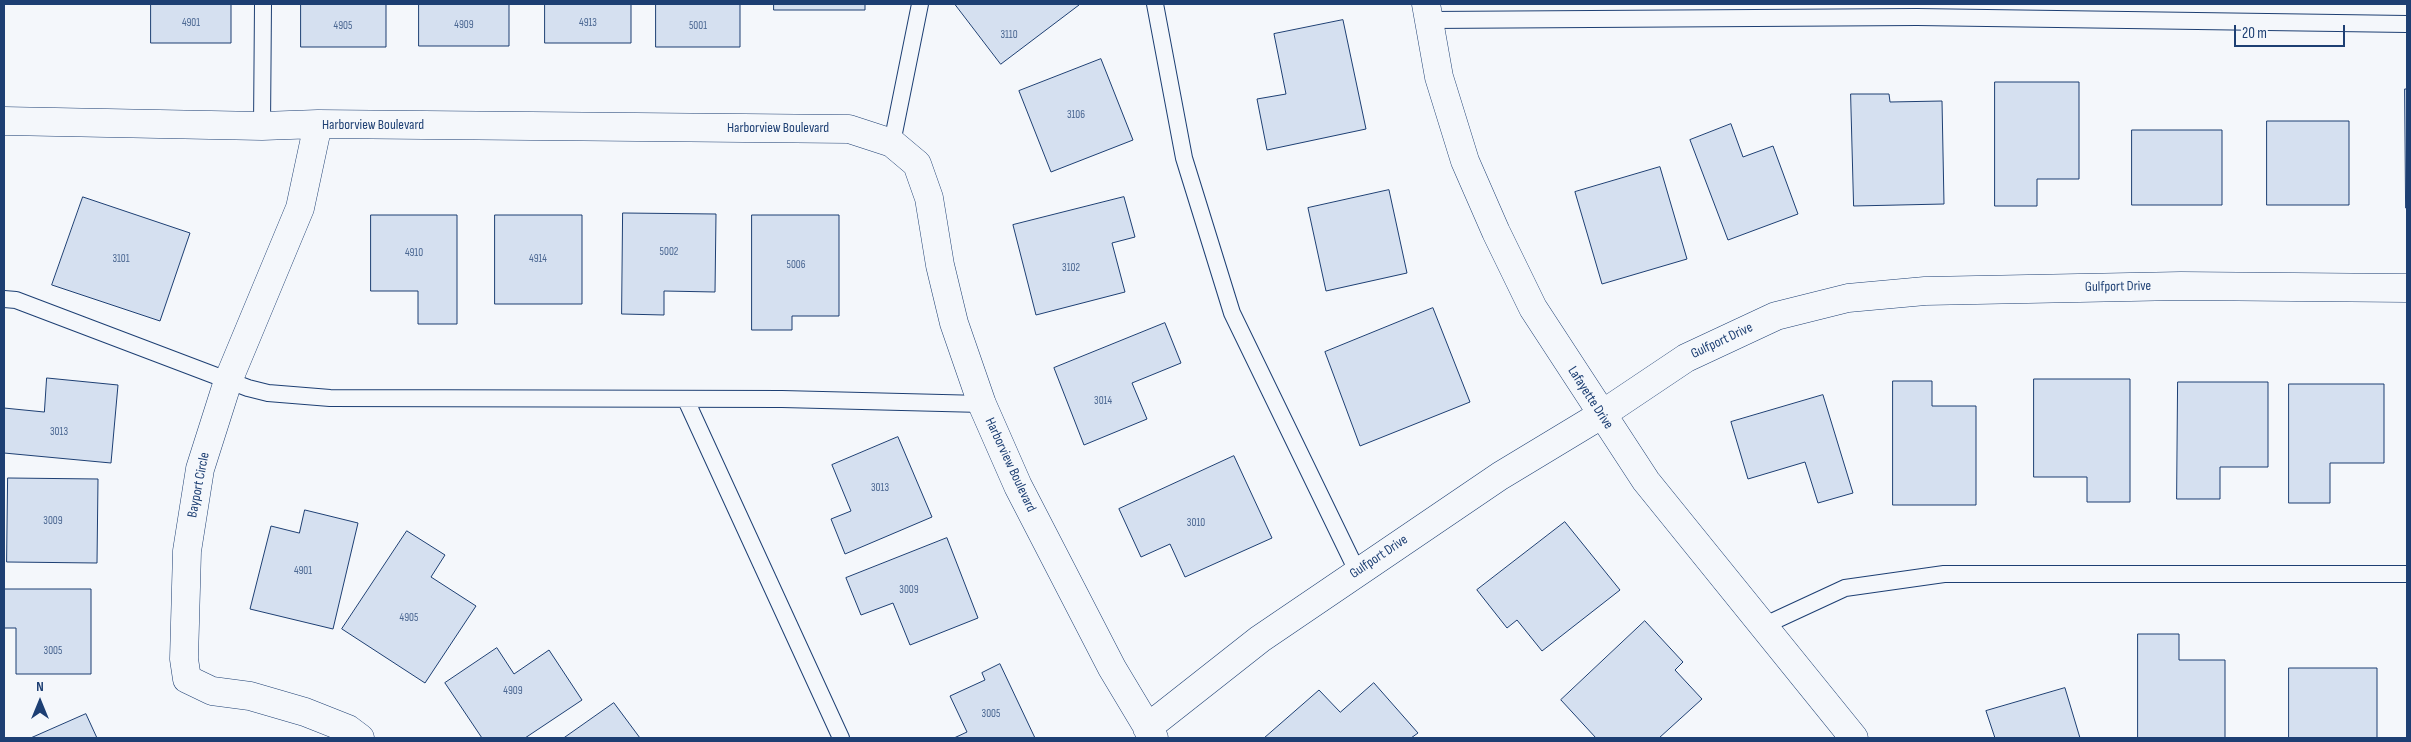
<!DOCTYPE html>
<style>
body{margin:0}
#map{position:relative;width:2411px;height:742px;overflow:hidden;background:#f4f7fb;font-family:"Sofia Sans Condensed",sans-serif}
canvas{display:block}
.frame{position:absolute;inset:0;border:5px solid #1d3f73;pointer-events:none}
.north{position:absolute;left:15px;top:677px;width:50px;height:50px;-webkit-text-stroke:4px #f4f7fb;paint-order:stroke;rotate:0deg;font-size:14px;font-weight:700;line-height:20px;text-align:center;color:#1d3f73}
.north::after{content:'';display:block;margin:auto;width:18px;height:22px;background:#1d3f73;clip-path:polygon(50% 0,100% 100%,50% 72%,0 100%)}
.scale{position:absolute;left:2234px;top:25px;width:111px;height:22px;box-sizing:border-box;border:2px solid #1d3f73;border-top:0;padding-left:6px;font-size:15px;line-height:18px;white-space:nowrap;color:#1d3f73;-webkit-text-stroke:4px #f4f7fb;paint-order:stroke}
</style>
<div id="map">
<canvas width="2411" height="742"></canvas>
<div class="frame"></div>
<div class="north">N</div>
<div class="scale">20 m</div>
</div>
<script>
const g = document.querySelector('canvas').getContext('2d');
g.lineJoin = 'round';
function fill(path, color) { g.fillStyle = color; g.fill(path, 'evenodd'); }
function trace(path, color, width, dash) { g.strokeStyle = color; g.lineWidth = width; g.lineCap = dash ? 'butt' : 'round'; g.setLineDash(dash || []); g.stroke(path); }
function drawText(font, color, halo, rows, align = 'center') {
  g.font = font + ' "Sofia Sans Condensed",sans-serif'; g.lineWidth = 4; g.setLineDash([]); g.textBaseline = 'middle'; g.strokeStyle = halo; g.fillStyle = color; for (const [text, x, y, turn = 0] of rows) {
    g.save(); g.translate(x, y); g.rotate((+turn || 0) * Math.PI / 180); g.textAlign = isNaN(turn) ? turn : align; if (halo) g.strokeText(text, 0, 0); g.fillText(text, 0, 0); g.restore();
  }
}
const building = new Path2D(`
 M151,4H231V43H151Z
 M301,4H386V47H301Z
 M419,4H509V46H419Z
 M545,4H631V43H545Z
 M656,4H740V47H656Z
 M774,4H865V10H774Z
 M955,4H1078L1079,5L1001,64Z
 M1343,20L1366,129L1267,150L1257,99L1286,94L1274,34Z
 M1101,59L1133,140L1051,172L1019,91Z
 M1995,82H2079V179H2037V206H1995Z
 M2405,89H2407V208H2406Z
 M1851,94H1889L1890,102L1942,101L1944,204L1854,206Z
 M2267,121H2349V205H2267Z
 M1731,124L1743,157L1773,146L1798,214L1728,240L1690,140Z
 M2132,130H2222V205H2132Z
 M1660,167L1687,259L1602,284L1575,192Z
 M1389,190L1407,273L1326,291L1308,208Z
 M83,197L190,233L160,321L52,285Z
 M1124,197L1135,237L1112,243L1125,292L1036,315L1013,225Z
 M623,213L716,214L715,292L664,291V315L622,314Z
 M371,215H457V324H418V291H371Z
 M495,215H582V304H495Z
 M752,215H839V316H792V330H752Z
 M1433,308L1470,402L1360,446L1325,352Z
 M1165,323L1181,363L1132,383L1147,419L1084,445L1054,368Z
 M47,378L118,385L111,463L4,453V408L44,412Z
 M2034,379H2130V502H2087V477H2034Z
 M1893,381H1932V406H1976V505H1893Z
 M2178,382H2268V467H2220V499H2177Z
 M2289,384H2384V463H2330V503H2289Z
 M1823,395L1853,493L1818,503L1805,462L1748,479L1731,422Z
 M898,437L932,517L845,554L831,519L851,511L832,465Z
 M1234,456L1272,538L1185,577L1170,544L1141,557L1119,509Z
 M8,478L98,479L97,563L7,562Z
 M305,510L358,523L333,629L250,609L271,526L299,533Z
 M1565,522L1620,590L1542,651L1517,620L1507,628L1477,590Z
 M407,531L445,555L431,577L476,606L425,683L342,629Z
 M947,538L978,618L910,645L893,603L861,615L846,578Z
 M4,589H91V674H16V628H4Z
 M1645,621L1683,662L1675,670L1702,699L1659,738H1596L1561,700Z
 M2138,634H2179V660H2225V738H2138Z
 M497,648L514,674L549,650L582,700L525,738H482L445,683Z
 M1000,664L1035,738H954L967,732L950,696L985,680L982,673Z
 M2289,668H2377V738H2289Z
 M1374,683L1418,733L1411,738H1264L1319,690L1340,712Z
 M2065,688L2080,738H1995L1986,711Z
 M614,703L640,738H564Z
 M86,714L97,738H31Z`);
fill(building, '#d5e0f0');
trace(building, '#1d3f73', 1);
const lane = new Path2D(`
 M1155,4L1184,158L1232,313L1357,571
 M1429,20L1917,17L2407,24
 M262,126L263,4
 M892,143L920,4
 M4,299L16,300L248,388L268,393L330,398L782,399L982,404
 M686,400L841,738
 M1763,626L1845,588L1944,574H2407`);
const street = new Path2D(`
 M1426,4L1439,77L1465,161L1496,232L1533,308L1646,481L1854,738
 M4,121L262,126L318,124L849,129L892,143L917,164L929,198L940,265L954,323L982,404L1018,486L1112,668L1154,738
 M318,124L300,208L228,381L200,469L187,551L184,659L187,679L212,691L250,696L305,712L348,729L360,738
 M1147,728L1260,639L1500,476L1601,415L1686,358L1776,316L1848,298L1925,291L2181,286L2407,288`);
trace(lane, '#1d3f73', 18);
trace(street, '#1d3f73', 29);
trace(lane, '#f4f7fb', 16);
trace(street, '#f4f7fb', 28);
drawText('11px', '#4b6792', null, [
 ["4901",191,23],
 ["4913",588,23],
 ["4909",464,25],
 ["4905",343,26],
 ["5001",698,26],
 ["3110",1009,35],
 ["3106",1076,115],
 ["5002",669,252],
 ["4910",414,253],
 ["3101",121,259],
 ["4914",538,259],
 ["5006",796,265],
 ["3102",1071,268],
 ["3014",1103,401],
 ["3013",59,432],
 ["3013",880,488],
 ["3009",53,521],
 ["3010",1196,523],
 ["4901",303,571],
 ["3009",909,590],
 ["4905",409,618],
 ["3005",53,651],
 ["4909",513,691],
 ["3005",991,714]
]);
drawText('14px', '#1d3f73', '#f4f7fb', [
 ["Harborview Boulevard",373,125],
 ["Harborview Boulevard",778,128],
 ["Gulfport Drive",2118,287,-1],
 ["Gulfport Drive",1722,341,-25],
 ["Lafayette Drive",1590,398,57],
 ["Harborview Boulevard",1010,465,65],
 ["Bayport Circle",199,485,-79],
 ["Gulfport Drive",1379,557,-34]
]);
</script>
